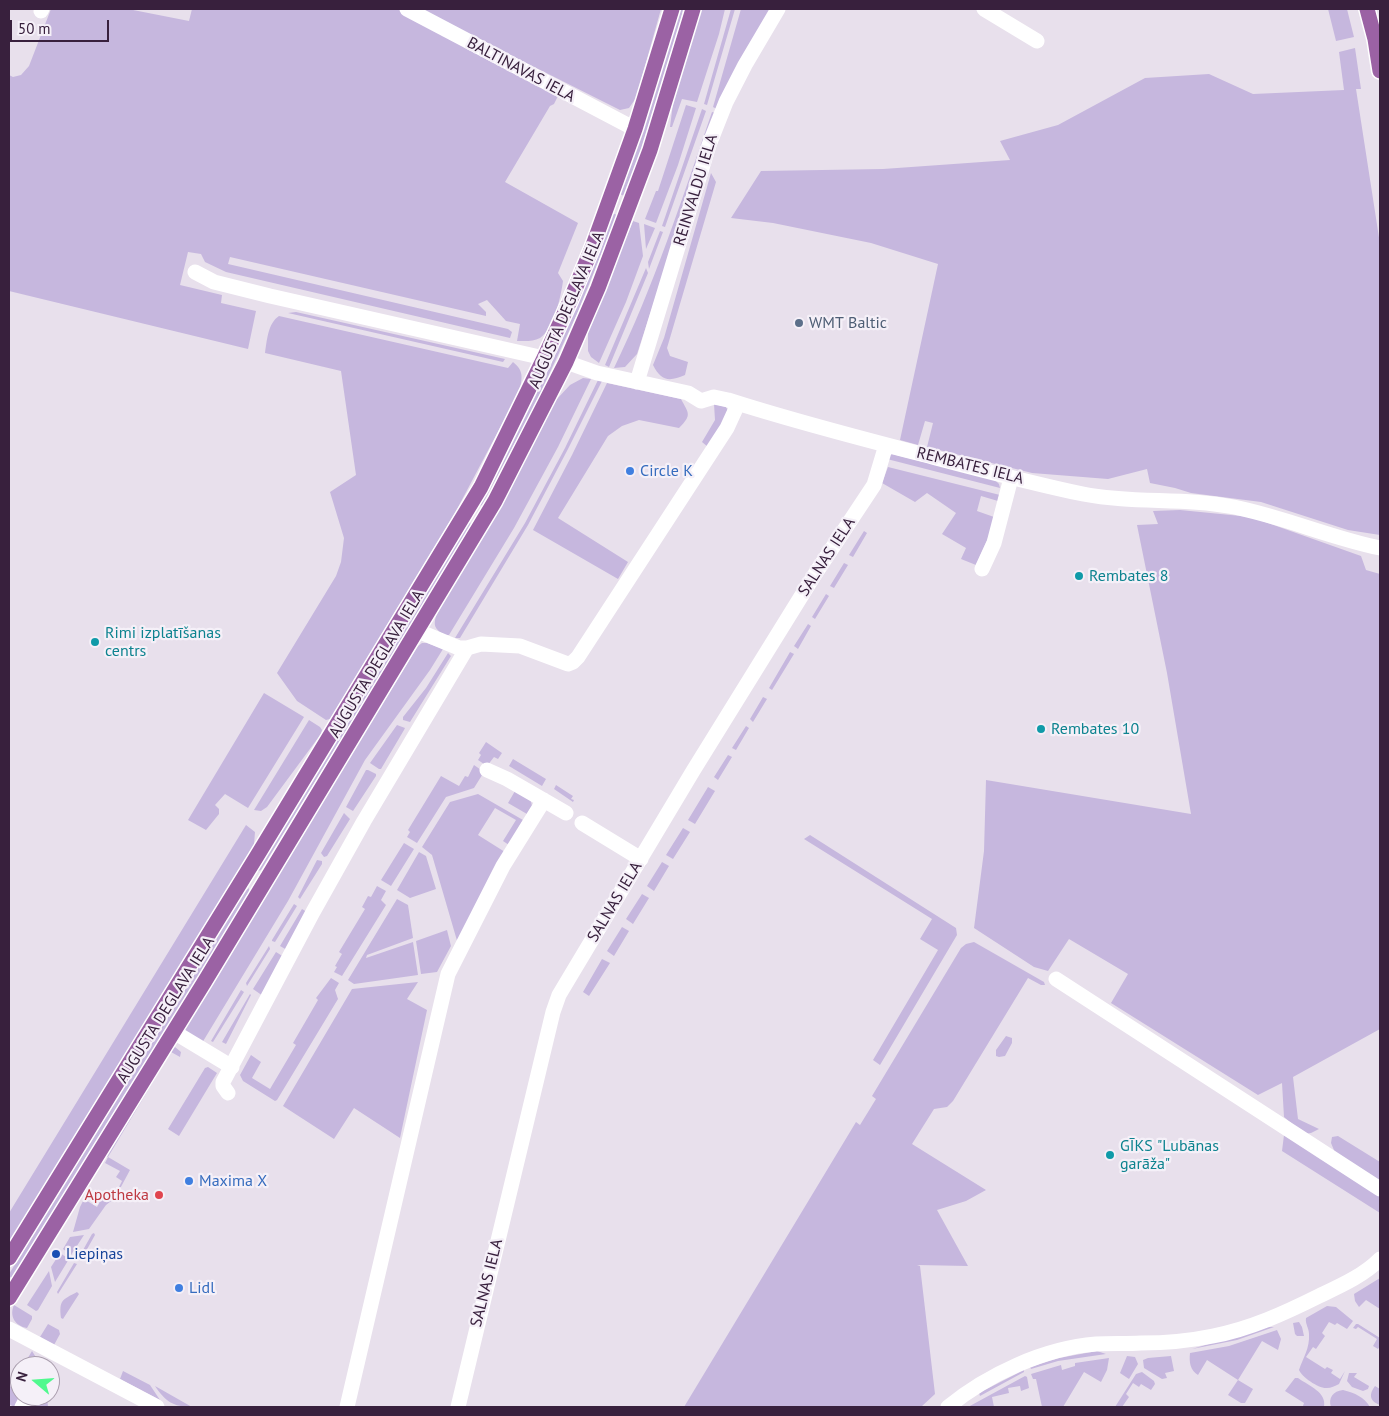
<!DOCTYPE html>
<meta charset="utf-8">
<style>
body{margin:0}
#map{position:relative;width:1389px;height:1416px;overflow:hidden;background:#e8e0ec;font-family:"PT Sans",sans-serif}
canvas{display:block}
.frame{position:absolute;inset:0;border:10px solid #38203d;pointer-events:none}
.north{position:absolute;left:10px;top:1356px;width:50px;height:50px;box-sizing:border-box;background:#f5f0f8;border:1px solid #a99dad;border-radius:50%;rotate:288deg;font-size:14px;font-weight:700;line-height:20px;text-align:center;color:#38203d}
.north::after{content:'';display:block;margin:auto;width:18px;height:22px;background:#50f98e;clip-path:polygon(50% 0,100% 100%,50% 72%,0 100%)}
.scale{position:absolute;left:10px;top:20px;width:99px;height:22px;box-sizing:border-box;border:2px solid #38203d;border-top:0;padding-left:6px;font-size:15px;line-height:18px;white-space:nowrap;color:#38203d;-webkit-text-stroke:4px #f5f0f8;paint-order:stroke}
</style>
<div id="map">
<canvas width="1389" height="1416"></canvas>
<div class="frame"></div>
<div class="north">N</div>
<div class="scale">50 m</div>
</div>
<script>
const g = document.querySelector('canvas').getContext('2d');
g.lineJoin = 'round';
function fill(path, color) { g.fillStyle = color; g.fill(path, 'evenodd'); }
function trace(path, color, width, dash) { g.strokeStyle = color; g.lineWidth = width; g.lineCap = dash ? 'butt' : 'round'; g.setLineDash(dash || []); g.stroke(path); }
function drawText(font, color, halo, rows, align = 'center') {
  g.font = font + ' "PT Sans",sans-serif'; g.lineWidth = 4.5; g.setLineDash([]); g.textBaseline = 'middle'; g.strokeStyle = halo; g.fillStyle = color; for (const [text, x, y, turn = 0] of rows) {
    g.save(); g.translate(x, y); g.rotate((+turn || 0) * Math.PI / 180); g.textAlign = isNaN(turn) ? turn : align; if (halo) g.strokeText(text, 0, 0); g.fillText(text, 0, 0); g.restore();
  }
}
fill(new Path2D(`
 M51,9H128L189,21L192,9H398L558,96L554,104L550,106L505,182L578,223L558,273L563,281C561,296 554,329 540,338C533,342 524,341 517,341L520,324L506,321L487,300L478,304L486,312V316L230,257L228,264L508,329L512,332L510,338L226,272L205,262L201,254L188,252L180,285L222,295L221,303L256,311L248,349L9,291V75L13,77L21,75L29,66Z
 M419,9H661L636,98L629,108L620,110Z
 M678,9H683L681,19L641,150L624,196L620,194L637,148Z
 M699,9H725L719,34L697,102L682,99L672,127H670L673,103Z
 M731,9H735L707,105L704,104Z
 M741,9H771L717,109L713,107Z
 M1328,9H1347L1354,37L1336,41Z
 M1355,48L1361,89H1356L1380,244V535L1348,530L1261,502L1191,493L1175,488L1150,483L1147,469L1108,479L1032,473L927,447L933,423L925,421L918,445L900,440L938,264L871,243L773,223L731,218L761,171L883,169L1010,160L1000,141L1058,125L1145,78L1209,74L1253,94L1344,90L1339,52Z
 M686,105L696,108L678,165L656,223L645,219L656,191H658Z
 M702,109L706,111L665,227L662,226Z
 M712,112L716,113L637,354L625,367L614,368C654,286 682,199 712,112Z
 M711,173L716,182L667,348L670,356L688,362L685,375C669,382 661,381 653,365L664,338Z
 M612,213L617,215L577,314L533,409L482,505L479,506L529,407L574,312Z
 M633,221L639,223L643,256L626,302L599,363L591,357L588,351V330Z
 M644,224L655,228L646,249Z
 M660,231L663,232L649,269L648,262Z
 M646,268L648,273L609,367L605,365Z
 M296,312L505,359L503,362L288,313Z
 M279,316L508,368L513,362C524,371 522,377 520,390L455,513L338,706L330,719L326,720L297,701L277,673L336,576L341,562L344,538L330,492L356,475L341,371L265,353C267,340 268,323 279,316Z
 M583,378L591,379L558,447L514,528L449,635H444C434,628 433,625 437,613L503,503L556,400L570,385Z
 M598,380L602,381L568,449L528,525L460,638H455L525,523L565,448Z
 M607,383L681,399C689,414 692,415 679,428L639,420L622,426L608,436L558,518L628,562L618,579L533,530L572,455Z
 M714,404L726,407L729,413L708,447L702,442L715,420Z
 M892,454L995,480L999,484L1000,488L887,459L888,456Z
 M888,467L1000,495L998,501L981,496L977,511L994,517L989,536L976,565L961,559L966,548L942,534L956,513L927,493L915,502L882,483Z
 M1180,510L1251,517L1361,556L1366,570L1380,574V1029L1293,1077L1298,1119L1319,1129L1311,1133L1304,1134L1284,1117L1282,1083L1258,1095L1111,1003L1128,974L1069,939L1048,971L1034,967L974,928L984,851L986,780L1191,814L1167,673L1137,525L1158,524L1153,511Z
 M470,522L471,526L261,870L258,871L257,868L466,524Z
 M864,531L867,533L853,557L849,555Z
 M844,563L848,565L834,588L830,586Z
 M826,594L829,596L815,619L812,617Z
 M808,624L811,626L798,649L794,646Z
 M422,643H427L443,649L430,670L365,760L288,901L202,1043L185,1031V1025L418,646Z
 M790,652L794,654L772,690L769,688Z
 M448,653L451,656L410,722L403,720V717L426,688Z
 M264,693L304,717L248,808L225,794L215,805L219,809V814L206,830L188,820Z
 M763,697L767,699L753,722L750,719Z
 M309,720L320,727L322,730L321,734L267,807L261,811L254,810Z
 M397,725L405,728L404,730L381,769H379L370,763Z
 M746,726L749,728L736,750L732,748Z
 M486,742L502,753L498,759L494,757L487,766L478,760L481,755L479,753Z
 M728,755L732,757L718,780L714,777Z
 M513,759L546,779L542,786L509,766Z
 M474,765L484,772L474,788L446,797L417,843L407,837L410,832L408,830L441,776L459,786L465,776L468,777Z
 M366,770H368L376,774V776L353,811L346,807Z
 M556,785L573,796L571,799L574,800L573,802L554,789Z
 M708,787L715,791L695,824L688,820Z
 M515,791L530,797L532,806L527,814L508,803Z
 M478,794L523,820L509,845L503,841L516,820L495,808L478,835L505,852L458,944L432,855L422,847L450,802Z
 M344,813L350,819L327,856L324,857L321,853Z
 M246,825L255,832L254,845L9,1243V1213Z
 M683,828L690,832L673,859L666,855Z
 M810,835L956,928L957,935L880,1065L873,1060L938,950L920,939L932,919L804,839Z
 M404,843L414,849L391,886L381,880Z
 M419,852L426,856L436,889L410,898L397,890Z
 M317,860L322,861V864L300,899L298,897Z
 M662,862L669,866L654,891L647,886Z
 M377,886L386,891L381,900L386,905L342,976L334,972L337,967L335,966L342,954L339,952L365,909L362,907L368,896L371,897Z
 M249,888V893L13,1279L9,1276V1274L245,891Z
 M642,894L649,898L633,924L626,919Z
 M397,899L408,905L413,938L367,955L366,958L413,942L418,975L354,984L348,980Z
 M294,904L297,906L275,942L272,941V940Z
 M302,909L307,912L287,950L280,946Z
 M622,927L629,931L614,956L607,951Z
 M447,930L451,946L437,972L421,974L416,941Z
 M974,942L1044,982L1045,985H1041L1028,978L953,1101L947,1107L934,1109L912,1144L986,1190L966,1201L937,1210L968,1266L917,1265L920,1266L935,1394L921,1407H684L856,1122L860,1125L876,1099L872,1096L961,948L966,944Z
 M269,946L270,949L247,986L246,983Z
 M276,952L284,957L263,996L253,989Z
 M602,959L610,963L589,996L583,992Z
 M331,978L339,983L335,990L338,999L277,1100L275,1101L243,1081L240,1075L251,1055L261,1062L252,1078L270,1089L296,1045L293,1043L318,1000L316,998Z
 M418,982L407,999L427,1010L400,1138L354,1108L334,1139L283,1106L352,989Z
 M241,990L244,992L213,1042L211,1041Z
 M250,994L251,995L226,1044L222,1042Z
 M1006,1036L1012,1038V1043L1005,1056L999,1057L996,1056V1050Z
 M175,1047L181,1052L180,1057L171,1052L108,1157L130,1170L115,1198L106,1205L89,1229L73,1232L80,1207L84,1199L97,1207L105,1192L114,1197L122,1181L116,1177L120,1171L105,1163L108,1157L106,1156L171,1049Z
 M208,1067L217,1073L179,1136L168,1129L205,1068Z
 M1284,1135L1380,1196V1213L1282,1151Z
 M1338,1136L1380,1162V1182L1336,1155L1331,1143L1332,1137Z
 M94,1233L95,1235L81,1260L78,1259L92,1234Z
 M84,1235L71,1255L63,1249L70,1237Z
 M60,1253L69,1259L55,1282L51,1267Z
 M74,1263L77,1264L58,1294L57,1292Z
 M49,1271L52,1286L38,1310L36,1311L27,1305Z
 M1380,1278V1309L1366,1300L1359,1307L1355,1301L1354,1294Z
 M77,1292L79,1294L63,1319L61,1318C59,1300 62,1300 77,1292Z
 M14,1305L32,1316V1319L27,1328C15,1326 9,1316 14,1305Z
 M1327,1306L1336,1307L1353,1321L1347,1329L1337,1323L1335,1325L1329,1322L1322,1333L1325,1336L1316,1349L1313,1347L1306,1357L1325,1369L1327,1367L1333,1370L1331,1373L1340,1379L1345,1371L1339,1384C1335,1386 1331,1388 1327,1388C1319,1389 1302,1377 1299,1370C1303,1358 1310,1348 1309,1334C1309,1328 1305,1324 1306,1318Z
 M1299,1322L1302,1327L1304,1336H1297L1295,1334L1293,1323Z
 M48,1324L59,1330L60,1334L54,1345L40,1337Z
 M1356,1324H1358L1380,1338V1346L1378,1349L1373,1346L1377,1339L1358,1327L1356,1329L1353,1328Z
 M1266,1327H1274L1237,1340L1192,1349Z
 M1277,1330L1281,1339L1278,1350L1262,1341L1238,1380L1253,1389L1245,1403H1241L1228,1395L1238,1380L1207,1360L1198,1375C1190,1370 1189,1362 1190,1353L1229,1346Z
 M32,1351L39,1362V1366H23Z
 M1097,1351L1106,1354L1058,1361L1031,1369L1030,1367L1059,1358Z
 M1127,1356L1135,1357L1138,1364L1129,1379L1120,1373Z
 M1171,1356L1174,1371L1165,1373L1167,1378L1162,1379L1144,1368L1143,1360L1148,1358Z
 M1109,1358L1107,1370L1101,1382L1084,1372L1063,1407H1042L1036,1379H1033L1031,1374L1061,1365L1062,1370L1075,1366V1363Z
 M20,1370V1396L14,1407L9,1404V1389Z
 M1024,1370V1372L980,1396L979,1393Z
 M123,1371L150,1385L160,1400L120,1379Z
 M1142,1372L1154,1381L1155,1384L1151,1390L1141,1384L1139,1387L1133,1383L1126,1394L1129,1397L1122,1407H1115L1136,1374Z
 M1349,1373H1357L1354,1377L1369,1386L1368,1389L1363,1391L1352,1387L1347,1381Z
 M1025,1376L1027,1377L1029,1388L1021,1391L1020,1386L1008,1388L1009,1393L992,1397L994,1407H968Z
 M1295,1378H1298C1309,1386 1327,1392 1324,1407H1305L1303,1406L1304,1403L1285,1391Z
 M155,1386L192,1407C173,1407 165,1401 155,1386Z
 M1375,1386L1380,1389L1379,1392L1380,1393V1405C1369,1401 1369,1394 1375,1386Z
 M1343,1390C1355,1393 1364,1397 1370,1407H1331C1328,1398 1333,1391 1343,1390Z
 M41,1396H47L48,1407H34Z`), '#c6b7de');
const major = new Path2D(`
 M1367,9L1375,39L1380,71
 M9,1258L257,856L481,487L544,358L570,301L592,248L635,129L672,9
 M9,1298L205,981L495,501L566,362L598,288L650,150L693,9`);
trace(major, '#fff', 18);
trace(new Path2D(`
 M407,9L635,129
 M984,9L1037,41
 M41,11L42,9
 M195,272L214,282L270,296L544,358
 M566,362L597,373L688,393L701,401L714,397L728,400C793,421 859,438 925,455C978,469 1030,483 1083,494C1134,504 1184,497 1234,507C1284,517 1331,538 1380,548
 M637,382L709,145L726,102L745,65L778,9
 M982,569L994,543L1011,478
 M418,631L459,648H467L481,644L520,646L568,664L573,662L578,657L727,428L738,404
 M487,770L507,779L566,813
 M582,823L641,859
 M1056,979L1380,1189
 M174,1032L232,1067
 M228,1093L223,1086V1082L313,912L364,821L467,648
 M9,1329L157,1407
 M22,1407L28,1396
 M347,1407L448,974L503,866L544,800
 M458,1407L553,1012L559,995L693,771L815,574L874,485L886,445
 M948,1407C987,1375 1044,1348 1096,1344C1111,1343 1126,1344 1141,1343C1165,1343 1189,1341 1213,1336C1250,1329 1285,1313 1319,1296C1340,1286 1363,1276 1380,1259`), '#fff', 15);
trace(major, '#9b62a4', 15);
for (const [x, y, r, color] of [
 [799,323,5,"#5c6f8a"],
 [630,471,5,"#3f7fe0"],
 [1079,576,5,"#0f9aa8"],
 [95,642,5,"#0f9aa8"],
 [1041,729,5,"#0f9aa8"],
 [1110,1155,5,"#0f9aa8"],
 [189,1181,5,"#3f7fe0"],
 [159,1195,5,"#e0444e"],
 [56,1254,5,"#1a4fb4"],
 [179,1288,5,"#3f7fe0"]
]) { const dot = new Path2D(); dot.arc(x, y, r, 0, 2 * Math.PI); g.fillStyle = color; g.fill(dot); trace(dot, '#f5f0f8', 2); }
drawText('16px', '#38203d', '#f5f0f8', [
 ["BALTINAVAS IELA",521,70,28],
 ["REINVALDU IELA",696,190,-73],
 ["AUGUSTA DEGLAVA IELA",567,310,-67],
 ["REMBATES IELA",970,466,14],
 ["SALNAS IELA",827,557,-57],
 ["AUGUSTA DEGLAVA IELA",377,664,-59],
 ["SALNAS IELA",615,902,-59],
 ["AUGUSTA DEGLAVA IELA",166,1010,-58],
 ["SALNAS IELA",487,1283,-76]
]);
drawText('16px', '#4e5e75', '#f5f0f8', [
 ["WMT Baltic",809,323]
], 'left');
drawText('16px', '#366cbe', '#f5f0f8', [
 ["Circle K",640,471],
 ["Maxima X",199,1181],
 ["Lidl",189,1288]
], 'left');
drawText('16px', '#0d838f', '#f5f0f8', [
 ["Rembates 8",1089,576],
 ["Rimi izplatīšanas",105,633],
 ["centrs",105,651],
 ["Rembates 10",1051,729],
 ["GĪKS \"Lubānas",1120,1146],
 ["garāža\"",1120,1164]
], 'left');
drawText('16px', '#be3a42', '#f5f0f8', [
 ["Apotheka",149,1195]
], 'right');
drawText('16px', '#164399', '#f5f0f8', [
 ["Liepiņas",66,1254]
], 'left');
</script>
